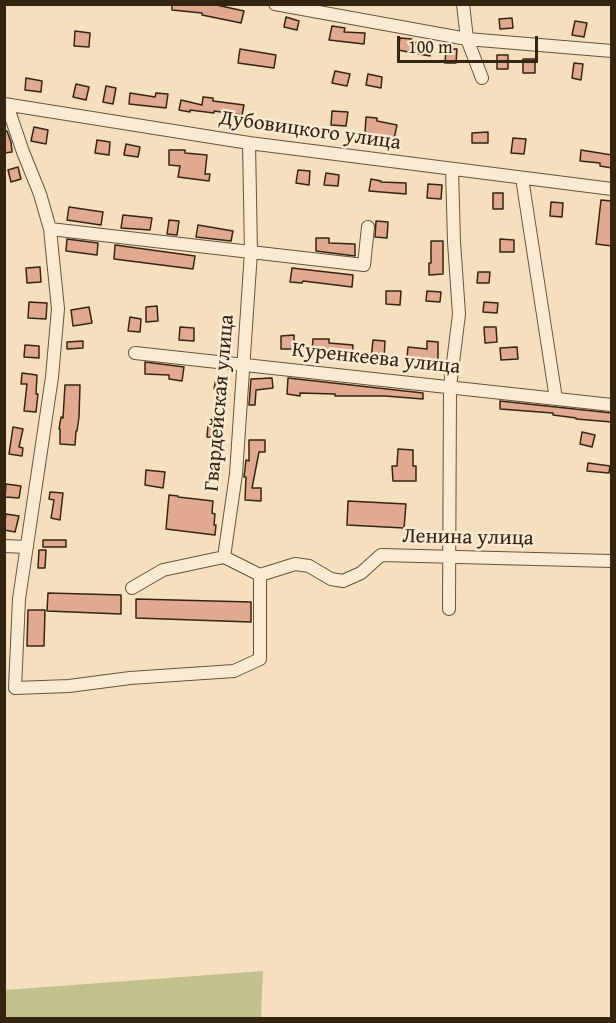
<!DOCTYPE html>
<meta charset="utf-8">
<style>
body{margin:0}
#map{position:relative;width:616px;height:1023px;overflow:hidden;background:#f6dfbd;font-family:"Gentium Book Plus",serif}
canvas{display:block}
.frame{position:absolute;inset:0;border:6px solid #342511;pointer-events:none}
.scale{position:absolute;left:397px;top:36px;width:141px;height:27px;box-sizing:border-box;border:3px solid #342511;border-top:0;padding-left:8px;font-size:18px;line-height:21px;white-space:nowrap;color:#342511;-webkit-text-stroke:4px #f9ead4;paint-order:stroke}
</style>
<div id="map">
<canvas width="616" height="1023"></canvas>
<div class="frame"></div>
<div class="scale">100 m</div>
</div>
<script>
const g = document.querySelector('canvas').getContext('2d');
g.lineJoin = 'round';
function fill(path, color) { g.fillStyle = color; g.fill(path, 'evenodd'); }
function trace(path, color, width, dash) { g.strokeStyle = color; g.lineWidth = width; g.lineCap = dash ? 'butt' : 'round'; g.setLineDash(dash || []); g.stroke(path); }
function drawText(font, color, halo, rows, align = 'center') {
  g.font = font + ' "Gentium Book Plus",serif'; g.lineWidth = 5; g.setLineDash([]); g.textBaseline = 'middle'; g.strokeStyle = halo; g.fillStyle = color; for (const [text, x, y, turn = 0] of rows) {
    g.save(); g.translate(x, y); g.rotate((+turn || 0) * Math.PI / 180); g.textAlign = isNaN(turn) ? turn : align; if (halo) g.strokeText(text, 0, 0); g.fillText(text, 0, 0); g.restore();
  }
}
fill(new Path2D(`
 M263,971L261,1018H5V990Z`), '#c2c08d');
const building = new Path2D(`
 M172,4H212L244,11L241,23L202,15V13L172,10Z
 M286,17L299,21L297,30L284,27Z
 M512,18L513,28L500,29L499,19Z
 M575,21L587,23L584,37L572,35Z
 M332,26L345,28L344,32L365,33L364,44L329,40Z
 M75,31L90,33L89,47L74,46Z
 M400,38L412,39L411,42L431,44L430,56L398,50Z
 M240,49L276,55L274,68L238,63Z
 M446,49H457L456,63H445Z
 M497,55H508V69H497Z
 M523,59H535V73H523Z
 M574,63L583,64L581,80L572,78Z
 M335,71L350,74L347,86L332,83Z
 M368,74L382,77L381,88L366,85Z
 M26,78L42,81L41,92L25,90Z
 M76,84L89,87L86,100L73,97Z
 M106,86L116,88L113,104L103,102Z
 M130,93L155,97L156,93L168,94L166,108L129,104Z
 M203,97L213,98V101L244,105L242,115L214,111V113L190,110V112L179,110L181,100L202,105Z
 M332,111L348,112L346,126L331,125Z
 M366,117L377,118V121L397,125L394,139L383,137V136L365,133Z
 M34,127L48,130L46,144L31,141Z
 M4,131H7L11,142L12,152L4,153Z
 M488,132V143H472V133Z
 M513,138L526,139L524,154L511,153Z
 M97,140L110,142L109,155L95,153Z
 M126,144L140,147L138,157L124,155Z
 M169,150H185V153L207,155L205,174H210L209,181L178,177L180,166L169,165Z
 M581,150L612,155V168L600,166V163L580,161Z
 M18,167L21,179L11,182L8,170Z
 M298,170L310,171L309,185L296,183Z
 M326,173L339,175L338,186L324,185Z
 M371,179L381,181V182L406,183V194L369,191Z
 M428,184L442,185L441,199L427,198Z
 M493,193H503V209H493Z
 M601,200L612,201V246L596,244Z
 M551,202L563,203L562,217L550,216Z
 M69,207L103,212L101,225L67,220Z
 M123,215L152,218L150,230L121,228Z
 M169,220L179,221L177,235L167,234Z
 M376,221L388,222L387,238L375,237Z
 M198,225L233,231L231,241L196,237Z
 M316,238H329V243L355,244V256L316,251Z
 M67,239L98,243L97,255L66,251Z
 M500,239L514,240V252H500Z
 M431,241H443V274L429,275V263H431Z
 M115,245L195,256L193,269L114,259Z
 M40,267L41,282L27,283L26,268Z
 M292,268L353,275L352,287L303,281L302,283L290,282Z
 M478,272H490L489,283H477Z
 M386,291H401L400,305L386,304Z
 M427,291L441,292L440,302L426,301Z
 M29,302L47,303L46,319L28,318Z
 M484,302L498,303L497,313L483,312Z
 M157,306L158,321L146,322V307Z
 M89,307L92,323L73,326L71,310Z
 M130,317L141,319L140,332L128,331Z
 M180,327L194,328V341L179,340Z
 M484,327H496L497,342L485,343Z
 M294,335V349H281V336Z
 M313,339H329V343L353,345L352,359L341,358L342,352L312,350Z
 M373,340L385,341L384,361L371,360Z
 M83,341V348L67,349V342Z
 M427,341L438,342V360L407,358L408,347L427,349Z
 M25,345L39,346V358L24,357Z
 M517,347L518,359L501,360L500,348Z
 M145,362L184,367L182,381L169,379V375L145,374Z
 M22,373L37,375L36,394H38L36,412L24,411L27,384H21Z
 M272,378L273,388L256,390L255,405H249L251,379Z
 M288,378L423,393V399L385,396H335V394L300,393V396L287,394Z
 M216,379L227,381L225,391L214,389Z
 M65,385H80L79,417L77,431H76L75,445L60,444V429H59L61,417L63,418Z
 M500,401L612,413V422L576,419V418L553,415V413L500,409Z
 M208,425L223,427L222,438L207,437Z
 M13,427L23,429L19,447L23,448L22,456L9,454Z
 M582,432L595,435L592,447L580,444Z
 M249,440H265V452H259L252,488H261V501L245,500L246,477H244L246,460L249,461Z
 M398,449L413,450V466H416V481H393L392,466H397Z
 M588,463L610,466L609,473L587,471Z
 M146,470L165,472L163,488L145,485Z
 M6,484L21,486L19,498L5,497Z
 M50,492L63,493L60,520L51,518L54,500L49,499Z
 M169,495L178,496V497L213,501L212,513L215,514L214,525H216L215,535L166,529Z
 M348,501L406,504L404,528L347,525Z
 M6,514L19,516L15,532L4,530Z
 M43,540H66V547H43Z
 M39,550H46L45,568H38Z
 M48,593L121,595V614L47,611Z
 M136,599L251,602V622L136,618Z
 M28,610H45L44,646H27Z`);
fill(building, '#e2a991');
trace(building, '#342511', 1.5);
const minor = new Path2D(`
 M275,4L467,39L612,51
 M463,4L467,39L482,78
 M4,104L249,143L612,189
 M7,105L23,152L40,194L50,229L58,309L52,377L19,599L15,688L69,686L130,678L234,671L260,659V575
 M522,178L556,399
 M50,229L364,265L368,227
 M135,353L612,405
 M4,546L27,547
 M224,557L236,474L251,252L249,143
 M132,588L163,570L224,557L260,575L295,564L309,566L331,579L343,581L361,573L381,555L612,561
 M449,609L450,387L459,314L454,242L452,169`);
trace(minor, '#64543c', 14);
trace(minor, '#f9ead4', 12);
drawText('21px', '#342511', '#f9ead4', [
 ["Дубовицкого улица",310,131,8],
 ["Куренкеева улица",376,359,6],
 ["Гвардейская улица",220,403,-85],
 ["Ленина улица",468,538,1]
]);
</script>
